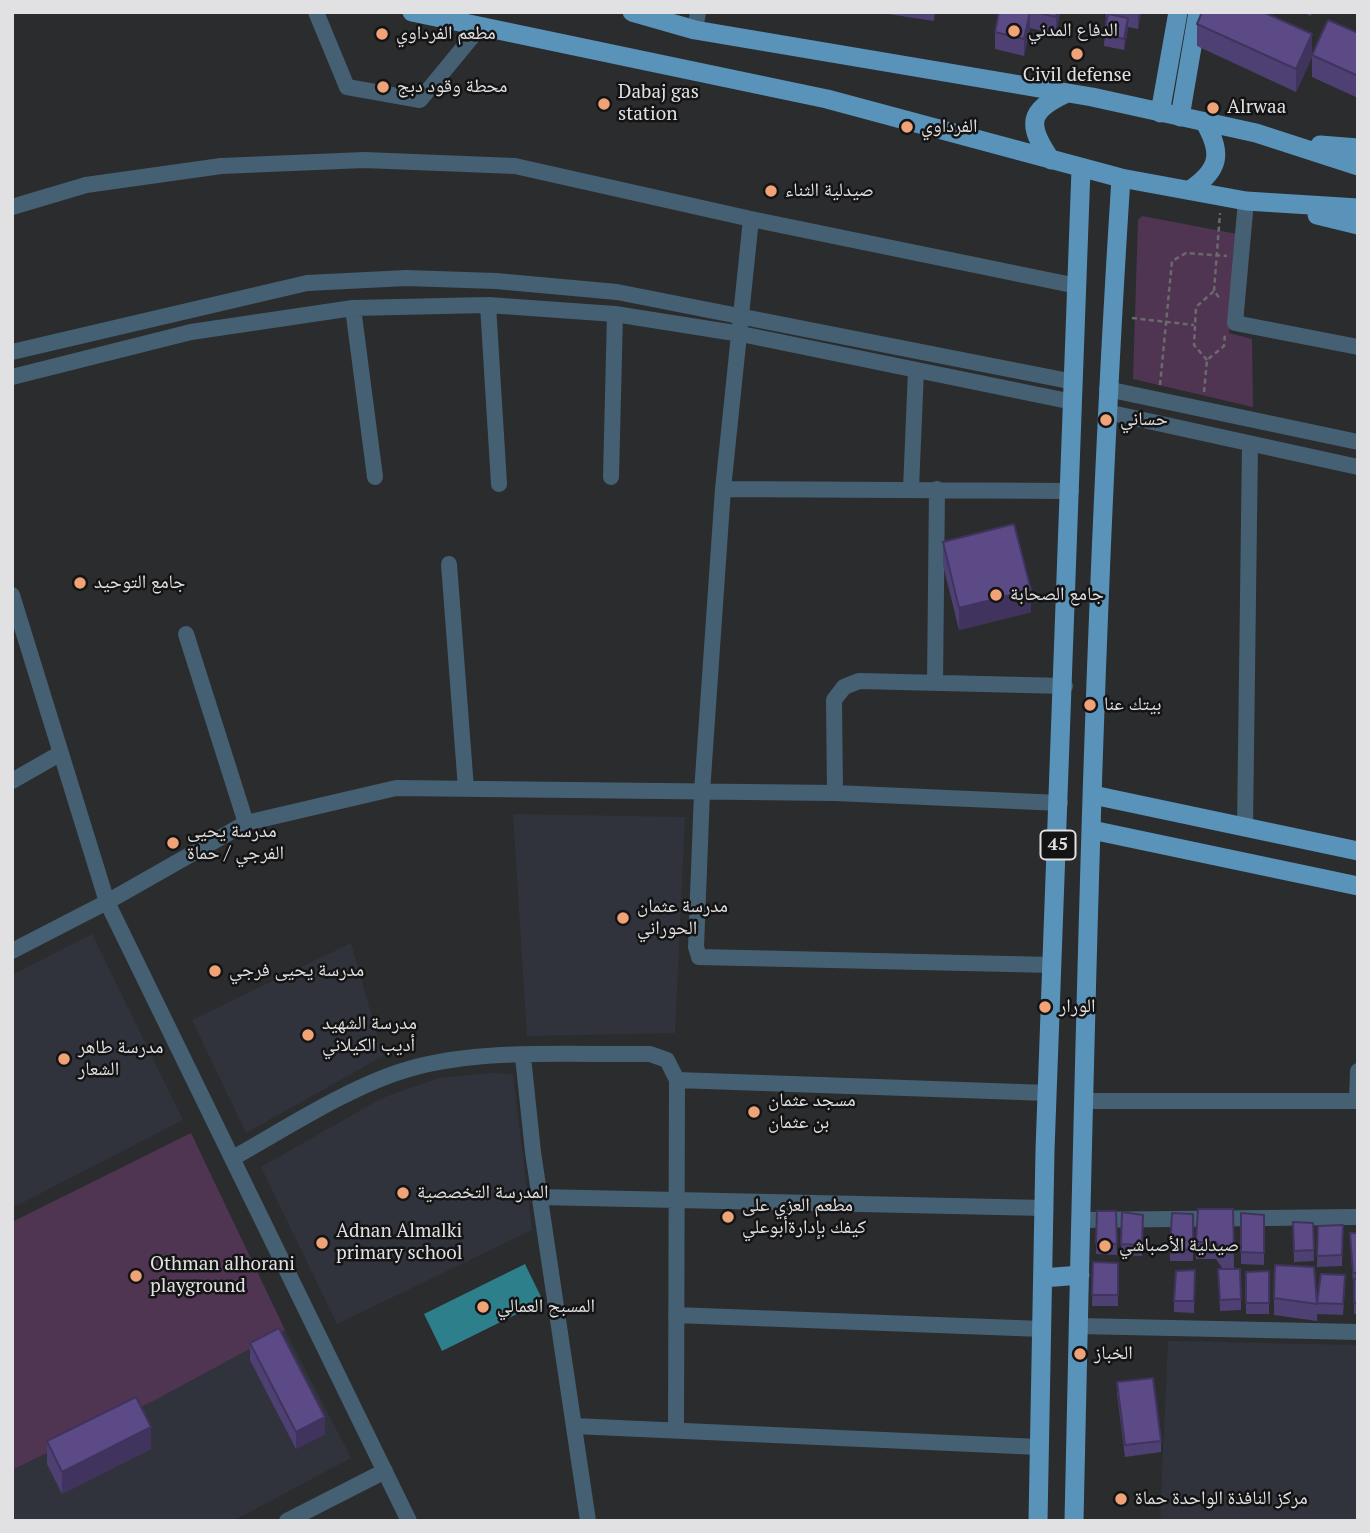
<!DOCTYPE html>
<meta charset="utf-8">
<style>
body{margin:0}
#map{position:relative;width:1370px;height:1533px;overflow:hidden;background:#2b2c2e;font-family:"PT Serif",serif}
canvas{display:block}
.frame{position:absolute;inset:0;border:14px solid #e1e1e3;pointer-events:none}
</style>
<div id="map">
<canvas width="1370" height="1533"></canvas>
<div class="frame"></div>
</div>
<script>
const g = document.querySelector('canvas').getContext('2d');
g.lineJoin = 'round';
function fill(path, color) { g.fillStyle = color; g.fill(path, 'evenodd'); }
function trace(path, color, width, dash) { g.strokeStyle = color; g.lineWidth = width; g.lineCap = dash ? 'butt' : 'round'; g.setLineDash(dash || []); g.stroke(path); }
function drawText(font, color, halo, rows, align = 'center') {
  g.font = font + ' "PT Serif","Noto Naskh Arabic",serif'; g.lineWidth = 5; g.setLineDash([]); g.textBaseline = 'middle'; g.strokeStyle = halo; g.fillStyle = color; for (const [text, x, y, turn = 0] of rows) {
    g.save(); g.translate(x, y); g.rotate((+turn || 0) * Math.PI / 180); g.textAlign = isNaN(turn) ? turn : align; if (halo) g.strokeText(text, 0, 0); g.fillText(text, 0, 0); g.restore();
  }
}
fill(new Path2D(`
 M513,814L685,817L675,1033L527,1036Z
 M92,934L183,1120L12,1208V975Z
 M351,943L383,1056L246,1133L192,1020Z
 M490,1073L513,1074L532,1230L337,1324L261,1167L382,1098L439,1078Z
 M285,1330L351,1458L233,1521H12V1470L154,1400Z
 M1168,1341L1358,1345V1521H1160Z`), '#30333b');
fill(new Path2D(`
 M1142,216L1237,234L1229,333L1252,339L1253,407L1133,379L1138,220Z
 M191,1133L285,1330L155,1400L12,1470V1222Z`), '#503552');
fill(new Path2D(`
 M525,1264L543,1301L442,1351L424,1314Z`), '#2d7f8c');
trace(new Path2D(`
 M1214,291L1220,213
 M1132,318L1194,325
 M1207,360L1194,345L1196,307L1214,291L1221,300
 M1160,385L1172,261L1186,253L1227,256
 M1204,392L1207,360L1224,346L1225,333`), '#6a6a6c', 2.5, [5, 3.5]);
trace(new Path2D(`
 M316,12L347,87L420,100L481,26
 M695,30L698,12
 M1246,201L1235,323L1358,347
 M12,207L86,185L221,166L364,160L515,166L751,219L1077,286
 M751,219L723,489L702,792L696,947L699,957L1053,965
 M488,305L499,484
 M353,308L375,477
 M12,352L307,283L406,278L496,281L617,292L1074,382
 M12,377L191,332L353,308L488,305L615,314L741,334L1073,402
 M1107,389L1358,442
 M1107,412L1358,467
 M611,477L615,314
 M723,489L1071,491
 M911,489L916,370
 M449,564L466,789
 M12,595L107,902L409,1521
 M186,634L246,823
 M935,683L937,489
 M12,781L61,753
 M835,793L834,700L844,687L859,681L1065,686
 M1245,827L1250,444
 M12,951L107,902L246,823L396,788L835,793L1060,803
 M523,1057L533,1152L588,1521
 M677,1080L1048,1093
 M1085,1101H1358
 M1357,1101L1358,1071
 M233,1158C285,1129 352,1085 409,1069C481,1048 574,1055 650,1054L667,1060L677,1080L676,1429
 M539,1197L1044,1208
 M1081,1220L1358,1217
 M676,1315L1042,1329
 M1078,1326L1358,1332
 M574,1426L1039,1447
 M287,1521L385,1471`), '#456073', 16);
trace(new Path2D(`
 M412,12L827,99L1121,178L1246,201L1358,208
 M632,12L695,30L1092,97L1256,133L1358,166
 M1160,113L1178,12
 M1180,117L1198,12
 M1320,145L1358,148
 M1051,160C1027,125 1027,111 1067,93
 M1190,190C1219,170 1223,154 1205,123
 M1317,215L1358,225
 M1093,795L1358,851
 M1092,830L1358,886
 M1043,1278L1080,1275
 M1038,1521L1045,1150L1081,169
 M1074,1521C1084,1073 1092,625 1121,178`), '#5993ba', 19);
fill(new Path2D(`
 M875,12H935L934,21Z
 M999,12H1060L1056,34L1030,28L1024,56L995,49V32Z
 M1106,12H1141L1138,29L1128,27L1124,50L1104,46Z
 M1302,12H1312L1311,16Z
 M1197,24L1312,57L1296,92L1197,46Z
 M1358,33V98L1312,77V55Z
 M943,542L1031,612L959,630L943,565Z
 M1233,1209L1234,1268H1222L1216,1259H1196V1242Z
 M1097,1211H1116L1117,1255L1096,1254Z
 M1122,1212L1143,1215L1142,1256L1121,1255Z
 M1241,1213L1264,1215V1265L1241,1264Z
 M1193,1214V1261H1170V1249Z
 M1293,1222L1313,1223L1314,1261L1294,1262Z
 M1318,1226L1343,1236L1342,1266L1317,1267Z
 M1350,1233H1358V1314H1354V1284H1353Z
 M1093,1262L1118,1263V1306H1092Z
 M1218,1269L1241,1299V1310L1220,1311Z
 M1269,1271V1314H1246V1272Z
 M1195,1282L1194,1313L1174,1312V1301Z
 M1345,1287L1343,1315L1317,1314V1321L1274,1315V1298L1317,1301Z
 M250,1343L325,1434L296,1449L250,1360Z
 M1117,1382L1161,1441V1452L1125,1457L1117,1394Z
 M47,1441L151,1449L62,1494L47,1464Z`), '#4f4074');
fill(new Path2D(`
 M1030,12V28L1024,56V39Z
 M1057,12H1060L1056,34V17Z
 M1138,12H1141L1138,29Z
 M1128,18V30L1124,50V39Z
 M1312,34V57L1296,92V69Z
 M1031,590V612L959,630V608Z
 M325,1417V1434L296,1449V1432Z
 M151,1427V1449L62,1494V1472Z`), '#40345e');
const building = new Path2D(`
 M999,12H1030L1024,39L995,32Z
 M1035,12H1057L1056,17Z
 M1202,12H1263L1312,34L1296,69L1197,24Z
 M1108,14L1128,18L1124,39L1104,34Z
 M1328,20L1358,33V76L1312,55Z
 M1014,524L1031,590L959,608L943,542Z
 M1198,1209H1233L1234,1251H1222L1216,1242H1196Z
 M1097,1211H1116L1117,1244L1096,1243Z
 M1122,1212L1143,1215L1142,1245L1121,1244Z
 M1172,1213L1193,1214V1250L1170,1249Z
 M1241,1213L1264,1215V1253L1241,1252Z
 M1293,1222L1313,1223L1314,1250L1294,1251Z
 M1343,1225L1342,1255L1317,1256L1318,1226Z
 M1350,1233H1358V1273H1353Z
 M1093,1262L1118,1263V1295H1092Z
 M1275,1265L1314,1267L1317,1304L1274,1298Z
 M1218,1269H1240L1241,1299L1220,1300Z
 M1195,1270L1194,1301H1174L1176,1271Z
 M1269,1271V1303H1246V1272Z
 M1321,1274L1345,1275L1343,1304L1317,1303Z
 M1358,1278V1303H1354V1279Z
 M279,1328L325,1417L296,1432L250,1343Z
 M1153,1378L1161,1441L1125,1445L1117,1382Z
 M136,1397L151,1427L62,1472L47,1441Z`);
fill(building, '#5c4a87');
trace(building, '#40345e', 2);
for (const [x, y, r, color] of [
 [1014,31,7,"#efa377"],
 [382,34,7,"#efa377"],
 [1077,54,7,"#efa377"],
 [383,87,7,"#efa377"],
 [604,104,7,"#efa377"],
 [1213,108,7,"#efa377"],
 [907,127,7,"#efa377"],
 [771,191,7,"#efa377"],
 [1106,420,7,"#efa377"],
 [80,583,7,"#efa377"],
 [996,595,7,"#efa377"],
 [1090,705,7,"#efa377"],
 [173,843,7,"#efa377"],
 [623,918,7,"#efa377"],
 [215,971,7,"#efa377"],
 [1045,1007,7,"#efa377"],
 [308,1035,7,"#efa377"],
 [64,1059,7,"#efa377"],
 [754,1112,7,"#efa377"],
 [403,1193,7,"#efa377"],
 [728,1217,7,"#efa377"],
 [322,1243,7,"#efa377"],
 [1105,1246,7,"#efa377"],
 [136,1276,7,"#efa377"],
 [483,1307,7,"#efa377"],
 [1080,1354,7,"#efa377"],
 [1121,1499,7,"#efa377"]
]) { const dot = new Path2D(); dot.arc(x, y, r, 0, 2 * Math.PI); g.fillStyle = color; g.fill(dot); trace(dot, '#141415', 2.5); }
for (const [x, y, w] of [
 [1058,845,35]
]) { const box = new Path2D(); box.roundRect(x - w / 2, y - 14.5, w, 29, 5); g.fillStyle = '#141415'; g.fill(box); trace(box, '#e1e1e3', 2); }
drawText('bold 18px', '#e1e1e3', null, [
 ["45",1058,845]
]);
drawText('19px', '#e1e1e3', '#141415', [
 ["الدفاع المدني",1028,31],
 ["مطعم الفرداوي",396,34],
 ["Civil defense",1077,76,"center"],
 ["محطة وقود دبج",397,87],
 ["Dabaj gas",618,93],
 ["station",618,115],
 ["Alrwaa",1227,108],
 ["الفرداوي",921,127],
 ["صيدلية الثناء",785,191],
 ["حساني",1120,420],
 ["جامع التوحيد",94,583],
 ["جامع الصحابة",1010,595],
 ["بيتك عنا",1104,705],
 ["مدرسة يحيى",187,832],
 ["الفرجي / حماة",187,854],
 ["مدرسة عثمان",637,907],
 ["الحوراني",637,929],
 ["مدرسة يحيى فرجي",229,971],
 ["الورار",1059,1007],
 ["مدرسة الشهيد",322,1024],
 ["أديب الكيلاني",322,1046],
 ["مدرسة طاهر",78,1048],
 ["الشعار",78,1070],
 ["مسجد عثمان",768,1101],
 ["بن عثمان",768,1123],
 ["المدرسة التخصصية",417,1193],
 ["مطعم العزي على",742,1206],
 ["كيفك بإدارةأبوعلي",742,1228],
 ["Adnan Almalki",336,1232],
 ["primary school",336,1254],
 ["صيدلية الأصباشي",1119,1246],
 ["Othman alhorani",150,1265],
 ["playground",150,1287],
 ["المسبح العمالي",497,1307],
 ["الخباز",1094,1354],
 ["مركز النافذة الواحدة حماة",1135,1499]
], 'left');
</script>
